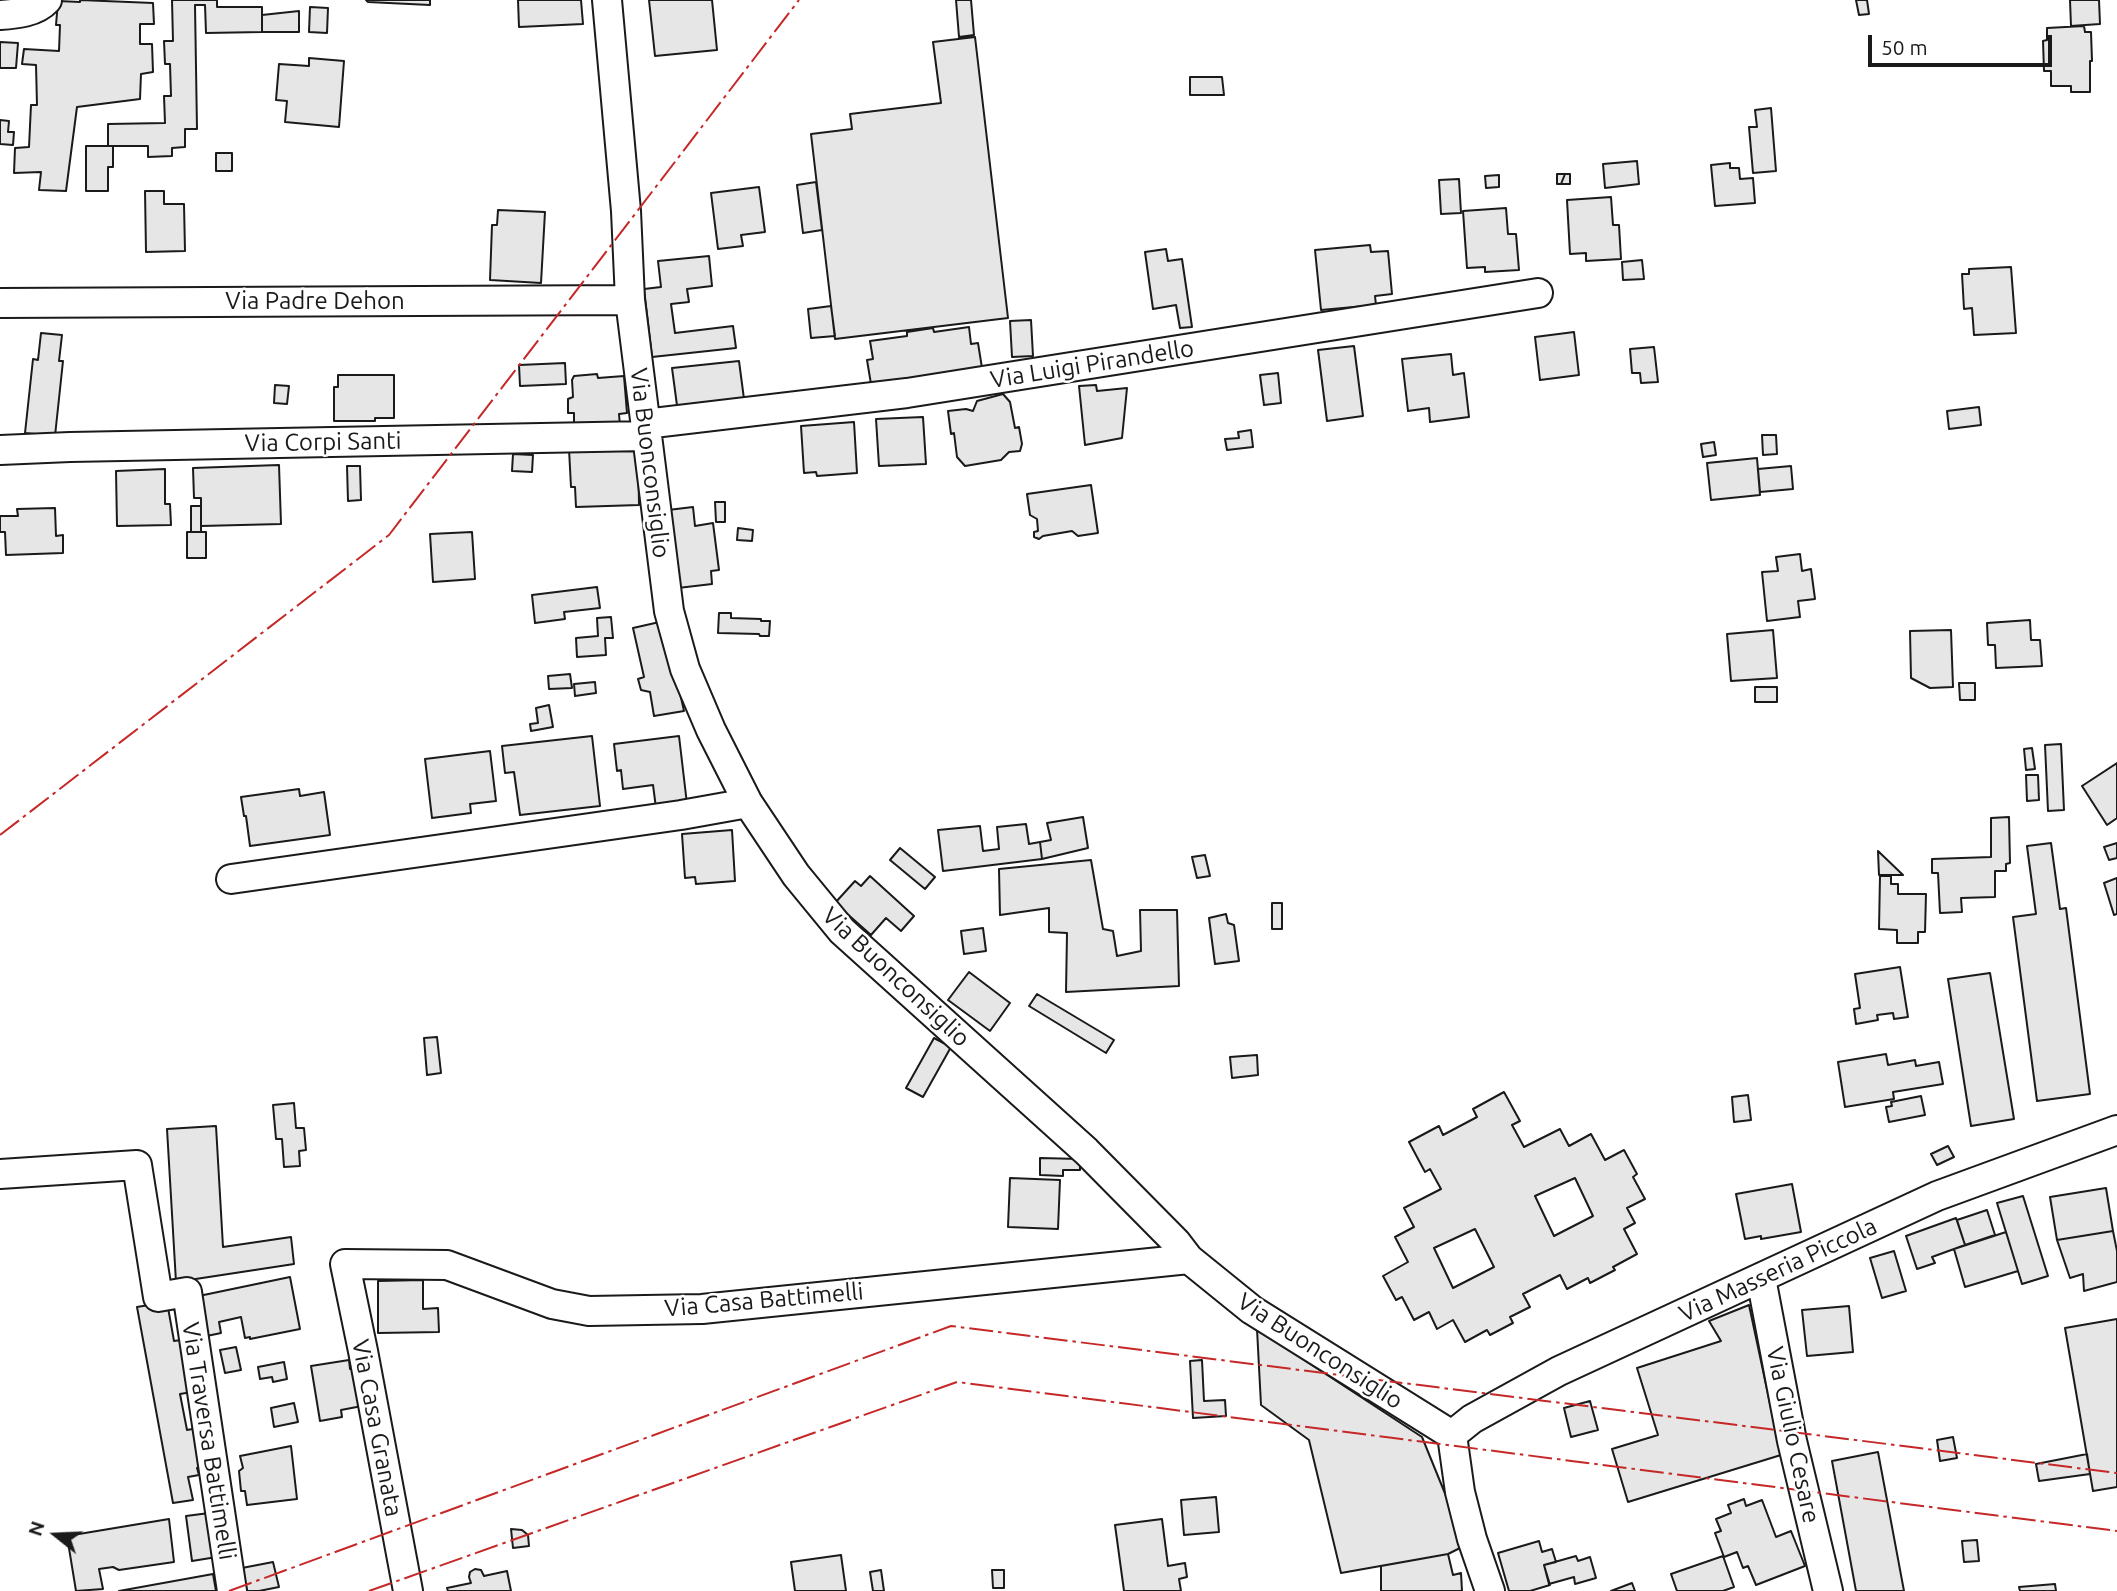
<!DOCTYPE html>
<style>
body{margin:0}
#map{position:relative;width:2117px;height:1591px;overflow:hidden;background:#fff;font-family:Ubuntu,sans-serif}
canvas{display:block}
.north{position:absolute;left:21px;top:1500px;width:70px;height:70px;-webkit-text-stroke:5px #fff;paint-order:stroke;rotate:288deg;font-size:19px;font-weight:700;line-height:28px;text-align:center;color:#1a1a1a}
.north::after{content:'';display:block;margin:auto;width:24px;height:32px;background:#1a1a1a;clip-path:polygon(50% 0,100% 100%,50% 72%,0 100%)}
.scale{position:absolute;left:1868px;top:35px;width:184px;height:32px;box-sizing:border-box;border:4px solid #1a1a1a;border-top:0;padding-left:9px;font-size:21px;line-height:24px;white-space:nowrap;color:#1a1a1a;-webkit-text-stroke:5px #fff;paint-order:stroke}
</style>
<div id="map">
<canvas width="2117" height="1591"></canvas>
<div class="north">N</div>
<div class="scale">50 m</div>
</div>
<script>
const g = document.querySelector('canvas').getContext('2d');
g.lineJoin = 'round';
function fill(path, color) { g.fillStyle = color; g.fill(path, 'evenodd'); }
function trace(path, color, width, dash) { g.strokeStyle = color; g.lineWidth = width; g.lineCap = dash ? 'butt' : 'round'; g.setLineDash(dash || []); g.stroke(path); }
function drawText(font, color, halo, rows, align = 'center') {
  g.font = font + ' Ubuntu,sans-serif'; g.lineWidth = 5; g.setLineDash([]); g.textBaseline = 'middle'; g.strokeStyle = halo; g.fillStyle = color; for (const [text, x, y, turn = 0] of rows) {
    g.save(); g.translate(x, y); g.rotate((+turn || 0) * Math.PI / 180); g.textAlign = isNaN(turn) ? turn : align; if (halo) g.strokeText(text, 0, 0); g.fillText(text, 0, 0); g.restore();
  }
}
const building = new Path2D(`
 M80,0L153,3L154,24H140V44H152L153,72L141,74L140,99L77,107L66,191L39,190L41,172L14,173L15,148L29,147L31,105H37L36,65L22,64L24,49L59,51L60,25H56L58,1L80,2Z
 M172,0H217V7H262V32L206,33L205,5H195L197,129H185V147L172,148V156L148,157V146H108V124L165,123L164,96H171L170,64H165L164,41H173Z
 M366,0H430V5L368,2Z
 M518,0H581L583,24L519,27Z
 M649,0H712L717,50L655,56Z
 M956,0H971L974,35L959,37Z
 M1856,0H1867L1869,14L1859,15Z
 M2070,0H2099L2100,24L2071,26Z
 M310,7L328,8L327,33L309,32Z
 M299,11V32H262V15Z
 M2084,26L2085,32H2091L2092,61H2090V92H2071V86H2051V71H2044L2043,41L2047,40V28Z
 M975,37L1008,318L835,339L811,134L852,129L850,114L941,103L933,42Z
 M0,42L18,43L16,68H0Z
 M309,58L344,61L339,127L285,122L287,101L276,100L279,64L309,66Z
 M1190,77H1222L1224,95H1190Z
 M1771,108L1776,171L1753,173L1749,127H1757L1755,110Z
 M0,120L9,121L8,132H14L13,145L0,144Z
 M86,146H113V167H108V191H86Z
 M216,153H232V171H216Z
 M1637,161L1639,184L1605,188L1603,164Z
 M1730,163V168H1739L1740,179L1753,178L1755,203L1715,206L1711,165Z
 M1557,174H1565L1561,184H1557Z
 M1565,174H1570V184H1561Z
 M1499,175V187L1486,188L1485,176Z
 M1459,179L1461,213L1441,214L1439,180Z
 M816,182L822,230L803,233L797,185Z
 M759,187L765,232L741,235L743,246L718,249L711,193Z
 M145,191H164V204H184L185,251L146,252Z
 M1611,197L1613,225H1619L1621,259L1586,261V253L1570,254L1567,200Z
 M1506,208L1508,234H1516L1519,270L1485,272V267L1467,268L1463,211Z
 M498,210L545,212L541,283L490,280L492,225H497Z
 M1370,245L1371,252L1388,251L1392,294L1375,296L1376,305L1321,310L1315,250Z
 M1166,249L1168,261L1182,259L1192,327L1180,328L1176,305L1153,309L1145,252Z
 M709,256L712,286L687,289L689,302L671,304L675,333L733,326L736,348L652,357L644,289L661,287L658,261Z
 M1642,260L1644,279L1623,280L1622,262Z
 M2011,267L2016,333L1974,335L1972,308L1964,309L1962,274H1969V269Z
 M831,306L835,336L811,338L808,309Z
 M1031,320L1033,356L1012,357L1010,321Z
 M969,327L971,344L978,343L982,368L871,384L867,360L873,359L870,341L907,336V332L933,328L934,332Z
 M1574,332L1579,375L1540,380L1535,337Z
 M41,333L62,335L59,361H63L55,436L25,433L33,359L38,360Z
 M1354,346L1363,416L1327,421L1318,350Z
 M1654,347L1658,382L1641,383L1640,373H1632L1630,349Z
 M1451,354L1453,375L1464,373L1469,417L1430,422L1429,408L1408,411L1402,359Z
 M739,361L744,399L678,413L672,368Z
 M565,363L566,384L520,386L519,365Z
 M1278,373L1281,403L1264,405L1260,375Z
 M597,374L598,378L624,376L627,413L619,414L620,426L574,428V413H568V399L573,397L572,380L574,376Z
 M338,375H394V418H375V421H334V387H338Z
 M275,385L289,386L287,404L274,403Z
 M1096,385L1097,391L1127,388L1122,438L1085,445L1079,386Z
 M1003,394L1010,402L1015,428L1019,427L1022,444L1020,451L1009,452L1001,460L965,466L957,457L954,433L951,434L948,411L966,409L973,411L977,401Z
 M1979,407L1981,425L1949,429L1947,411Z
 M923,417L926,464L879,466L876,419Z
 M854,422L857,473L817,476L816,472L804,473L801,426Z
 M1251,430L1253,447L1227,450L1225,439L1239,438L1238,432Z
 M1762,435H1776L1777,454L1763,455Z
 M1714,442L1716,455L1703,457L1701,444Z
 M638,446L639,505L576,507L575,487H571L569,449Z
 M513,454L533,455L532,472L512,471Z
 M1757,458L1760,495L1711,500L1707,463Z
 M279,465L281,524L201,526V498H194L193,468Z
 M347,466H360L361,500L348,501Z
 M1791,466L1793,489L1760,492L1758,469Z
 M165,469V504H170L171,525L117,526L116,471Z
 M1091,485L1098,533L1078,536L1072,531L1043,536L1039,539L1034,537V532L1038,531L1037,519L1030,515L1027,494Z
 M715,502H725V522H716Z
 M191,506H201V532H191Z
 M693,507L695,526L713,523L719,570L711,571L712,584L678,588L668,510Z
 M55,508L56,536L63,535V553L6,555L5,532H0V516H18L17,509Z
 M738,528L753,530L752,541L737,540Z
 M187,532H206V558H187Z
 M472,532L475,579L433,582L430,534Z
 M1800,554L1802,571L1811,569L1815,599L1798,601L1800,617L1767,621L1762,572L1778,571L1776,557Z
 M597,587L600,608L564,612L565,619L535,623L532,595Z
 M719,613H731V618L761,619V621H770L769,636H760L759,634L718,633Z
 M611,617L613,638H605L606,655L577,657L576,638L598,636L597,618Z
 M2030,620L2031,640H2040L2042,666L1996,668L1995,645H1988L1987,623Z
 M664,621L684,711L654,716L650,692L641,690L638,679L644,677L633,628Z
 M1773,630L1777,678L1731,681L1727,634Z
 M1951,630L1953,687L1930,688L1911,678L1910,631Z
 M570,674L572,688L549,689L548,676Z
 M595,682L596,693L575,696L574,684Z
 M1959,683H1975V700H1960Z
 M1755,687H1777V702H1755Z
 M549,705L553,727L531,731L530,724L538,723L536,708Z
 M592,736L600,806L520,815L514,772L505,773L502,746Z
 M679,736L687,804L656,808L653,785L623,789L621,770L617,771L614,744Z
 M2061,744L2064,810L2048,811L2045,745Z
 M2032,748L2035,769L2026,770L2024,749Z
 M490,751L496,801L470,804L471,813L432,818L425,759Z
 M2117,763V818L2107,825L2082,786Z
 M2026,775H2038L2039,800L2027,801Z
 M299,789L300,796L324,792L330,835L250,846L246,816H244L241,797Z
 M1083,817L1088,848L1042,859L1040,842L1051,840L1047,823Z
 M2009,817L2010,863L2006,864V871H1995V897L1961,898L1962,912L1940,913L1938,873H1932V859L1991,857V818Z
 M1026,824L1029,844L1040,842L1042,859L943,871L938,830L980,826L983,851L999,849L997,827Z
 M732,830L735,881L696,884L695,877L685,878L682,834Z
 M2051,843L2060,909L2066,908L2090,1094L2037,1101L2013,917L2036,914L2027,846Z
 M2117,843V858L2109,860L2104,847Z
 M900,848L935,877L925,889L890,860Z
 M1878,851L1903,875H1879Z
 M1205,855L1210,876L1197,878L1192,857Z
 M1091,860L1103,929L1113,931L1117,956L1141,951L1140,910H1177L1179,986L1066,992L1067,933L1049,932V908L1000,915L999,869Z
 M870,876L914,916L901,931L886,918L871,935L835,903L855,881L861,886Z
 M1880,876H1891V884H1898V894H1926L1925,932H1918V943H1897V930L1879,929Z
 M2117,878V914L2114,915L2104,883Z
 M1272,903H1282V929H1272Z
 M1226,914L1228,923L1234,925L1239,961L1215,964L1209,918Z
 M983,928L986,951L964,954L961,931Z
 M1900,967L1908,1017L1894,1019L1893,1013L1877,1015L1878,1020L1856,1024L1854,1009L1860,1008L1855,974Z
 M969,972L1010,1003L990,1031L948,1000Z
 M1990,973L2014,1119L1971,1126L1948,979Z
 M1037,994L1114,1040L1106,1053L1029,1006Z
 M437,1037L441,1073L427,1075L424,1038Z
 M934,1038L951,1047L923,1097L906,1088Z
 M1886,1054L1888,1065L1915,1060L1916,1066L1939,1062L1943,1084L1893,1092L1894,1099L1845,1107L1838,1062Z
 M1257,1055L1258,1075L1232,1078L1230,1057Z
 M1504,1092L1520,1121L1512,1125L1524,1147L1560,1129L1569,1146L1591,1134L1605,1160L1624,1150L1637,1174L1633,1177L1645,1199L1627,1208L1635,1223L1624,1229L1637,1254L1613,1267L1615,1270L1590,1283L1588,1278L1567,1289L1560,1275L1523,1294L1530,1307L1510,1317L1513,1323L1490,1335L1487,1330L1465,1342L1453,1320L1437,1329L1429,1312L1414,1320L1402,1297L1396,1300L1383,1276L1408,1262L1395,1237L1414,1227L1404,1208L1441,1189L1430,1169L1425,1172L1409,1142L1439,1126L1443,1135L1477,1117L1473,1109ZM1575,1178L1593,1216L1554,1236L1535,1196ZM1475,1229L1494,1267L1453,1288L1434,1248Z
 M1748,1095L1751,1120L1734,1122L1732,1097Z
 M1921,1096L1925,1115L1889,1122L1886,1107L1892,1106L1891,1102Z
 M294,1103L296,1128H304L306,1150L299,1151L300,1166L284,1167L282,1139H276L273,1105Z
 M216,1126L223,1247L291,1237L294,1264L176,1282L167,1129Z
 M1948,1146L1954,1157L1937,1165L1931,1154Z
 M1040,1158L1080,1159V1170H1063V1176L1040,1175Z
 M1010,1178L1060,1180L1058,1229L1008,1227Z
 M1792,1184L1801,1232L1761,1239V1236L1745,1239L1736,1194Z
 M2106,1188L2113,1231L2057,1240L2050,1197Z
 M2023,1196L2048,1276L2022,1284L1997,1203Z
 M1987,1210L1995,1235L1965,1245L1957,1220Z
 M1956,1218L1965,1245L1932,1257L1935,1263L1917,1269L1906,1236Z
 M2113,1231L2117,1251V1282L2084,1291L2083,1274L2070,1278L2057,1240Z
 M2006,1232L2018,1271L1965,1287L1954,1249Z
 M1894,1251L1906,1291L1882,1298L1870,1258Z
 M290,1277L300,1329L250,1339V1337L245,1338L241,1317L219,1322L221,1333L202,1337L194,1297Z
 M423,1280V1309L438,1308L439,1332L378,1333V1281Z
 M167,1302L174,1341L188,1339L198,1391L180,1394L187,1430L198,1428L206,1466L197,1468L199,1475L188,1477L193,1500L173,1503L137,1307Z
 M1749,1305L1781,1455L1628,1502L1612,1449L1658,1435L1637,1368L1721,1341L1709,1321Z
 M1849,1306L1853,1352L1807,1356L1802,1310Z
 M2117,1319V1487L2093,1491L2065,1328Z
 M1257,1329L1422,1437L1466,1545L1448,1554L1341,1573L1309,1440L1261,1405Z
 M236,1347L241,1370L225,1373L220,1350Z
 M349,1360L350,1369L356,1368L362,1406L341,1410L342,1417L320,1421L311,1366Z
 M1202,1360L1204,1401L1225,1400L1226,1416L1193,1418L1190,1361Z
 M284,1362L287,1379L273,1382L272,1377L260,1379L258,1367Z
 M1590,1401L1598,1430L1571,1437L1564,1408Z
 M294,1403L298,1422L274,1427L271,1408Z
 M1953,1437L1957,1458L1940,1461L1937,1440Z
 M291,1446L297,1499L247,1505L245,1491H241L239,1471L243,1468L240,1456Z
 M1878,1452L1904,1591H1856L1832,1461Z
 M2087,1454L2090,1474L2039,1481L2036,1464Z
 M1216,1497L1219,1532L1184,1535L1181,1500Z
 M1744,1499L1746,1506L1762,1500L1776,1537L1791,1531L1805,1566L1756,1585L1748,1566L1743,1568L1737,1552L1724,1557L1715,1533L1721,1531L1716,1519L1731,1513L1728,1505Z
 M217,1512L223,1556L192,1561L186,1516Z
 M169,1519L174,1562L119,1570L113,1567L99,1569L103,1589L76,1591L67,1536Z
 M1162,1519L1168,1566L1185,1563L1187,1577L1179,1579L1181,1591H1124L1115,1525Z
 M511,1529L522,1530L528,1535L529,1546L513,1548Z
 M1977,1540L1979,1561L1964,1562L1962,1541Z
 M1539,1541L1542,1552L1552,1549L1556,1562L1544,1565L1550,1585L1530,1591H1509L1498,1553Z
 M1448,1554L1453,1575L1461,1573L1462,1591H1381V1566Z
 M841,1555L846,1591H795L791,1562Z
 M1576,1556L1578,1561L1590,1557L1596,1578L1575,1584L1574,1577L1549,1584L1544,1565Z
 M1723,1556L1734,1587L1723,1591H1677L1671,1574Z
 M273,1562L279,1587L259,1591H247L242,1568Z
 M475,1569L481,1570L484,1576L507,1571L511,1591H448L447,1588L471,1583L469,1577L470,1572Z
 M881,1570L884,1591H873L870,1572Z
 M992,1570H1004V1588H993Z
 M213,1574L216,1591H119Z
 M1632,1583L1635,1591H1611Z
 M2055,1584L2056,1591H2020L2019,1587Z`);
fill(building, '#e6e6e6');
trace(building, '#1a1a1a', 2);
const minor = new Path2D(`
 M607,0L626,211L630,300L669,611L685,669L711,730L748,803L796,875L842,931L1086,1151L1176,1242L1189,1259L1252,1310L1452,1435
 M0,15C17,14 36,12 47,0
 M0,303L630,300
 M645,424L907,393L1538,293
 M0,450L70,447L646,436
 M231,879L681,815L748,803
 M0,1174L137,1165L158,1297L187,1292L232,1591
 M1761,1278L1792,1441L1828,1591
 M1452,1435L1472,1419L1559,1371L1937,1196L2117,1130
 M1452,1435L1460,1492L1472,1539L1490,1591
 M408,1591L363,1351L345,1264L447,1265L552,1304L589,1311L702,1309L1189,1259`);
trace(minor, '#1a1a1a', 32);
trace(minor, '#fff', 28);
trace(new Path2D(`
 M0,835L389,535L799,0
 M229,1591L951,1326L2117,1473
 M369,1591L957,1382L2117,1531`), '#c62828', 2, [24, 5, 3.5, 5]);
drawText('24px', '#1a1a1a', '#fff', [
 ["Via Padre Dehon",315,301],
 ["Via Luigi Pirandello",1092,364,-9],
 ["Via Corpi Santi",323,442,-1],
 ["Via Buonconsiglio",650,463,83],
 ["Via Buonconsiglio",896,977,43],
 ["Via Masseria Piccola",1778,1270,-25],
 ["Via Casa Battimelli",764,1300,-5],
 ["Via Buonconsiglio",1320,1351,33],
 ["Via Casa Granata",377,1428,79],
 ["Via Giulio Cesare",1793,1435,78],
 ["Via Traversa Battimelli",209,1441,81]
]);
</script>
